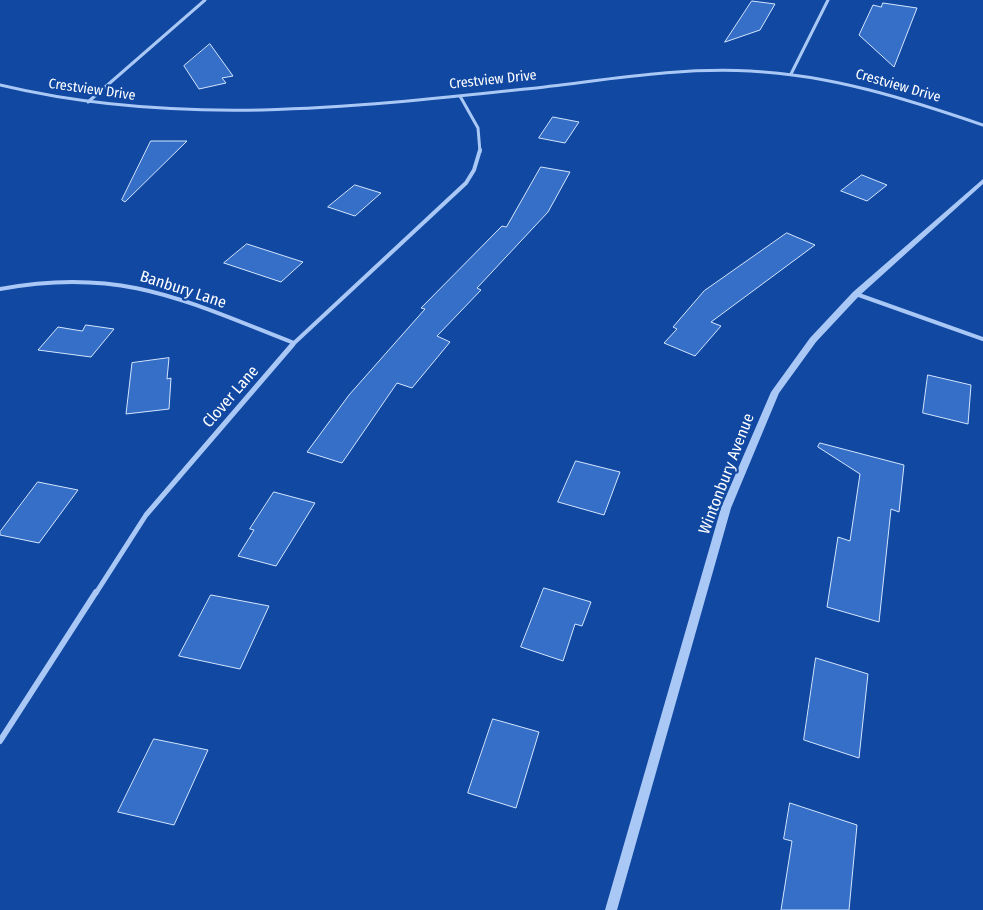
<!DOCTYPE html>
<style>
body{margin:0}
canvas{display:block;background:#1148a2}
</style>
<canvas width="983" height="910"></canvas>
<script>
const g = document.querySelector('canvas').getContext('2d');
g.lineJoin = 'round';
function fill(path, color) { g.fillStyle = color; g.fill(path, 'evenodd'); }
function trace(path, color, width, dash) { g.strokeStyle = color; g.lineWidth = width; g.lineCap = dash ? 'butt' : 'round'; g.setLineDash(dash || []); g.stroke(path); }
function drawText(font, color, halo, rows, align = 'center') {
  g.font = font + ' "Fira Sans Condensed",sans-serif'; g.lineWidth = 4.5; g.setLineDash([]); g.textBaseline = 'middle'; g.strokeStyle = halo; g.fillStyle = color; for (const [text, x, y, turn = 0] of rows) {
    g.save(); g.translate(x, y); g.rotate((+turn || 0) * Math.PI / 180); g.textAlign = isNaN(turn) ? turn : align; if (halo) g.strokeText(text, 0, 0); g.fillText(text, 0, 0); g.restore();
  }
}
const building = new Path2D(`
 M752,1L775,4L760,30L725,42Z
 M883,3L917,8L894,67L859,35L873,5L881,7Z
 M210,44L233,76L222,78L226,83L199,89L184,66Z
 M553,117L579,122L565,143L539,138Z
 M151,141H187L125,202L122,200Z
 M541,167L570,172L548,212L477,288L481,290L437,336L450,342L412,388L397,383L342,463L307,452L349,395L425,309L421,308L502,226L506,227Z
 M862,175L887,185L867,201L841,191Z
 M355,185L381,193L355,216L328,207Z
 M787,233L815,245L711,322L721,326L695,356L664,343L677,329L673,327L704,291Z
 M247,244L303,262L281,282L224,263Z
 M86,325L114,329L91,357L38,350L58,327L82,331Z
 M169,358L167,379L171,378L169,409L126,414L132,363Z
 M928,375L971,385L968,424L923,413Z
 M820,443L904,465L899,512L891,509L879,622L827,607L838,537L850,541L860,474L818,447Z
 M576,461L620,472L604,515L558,502Z
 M38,482L78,490L39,543L0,535V532Z
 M274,492L315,503L276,566L238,556L254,530L250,529Z
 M544,588L591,602L582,626L575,624L563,661L521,647Z
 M211,595L269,606L240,669L179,656Z
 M816,658L868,674L859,758L804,740Z
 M493,719L539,732L516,808L468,793Z
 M154,739L208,750L174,825L118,812Z
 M790,803L857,825L849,910H781L792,841L784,839Z`);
fill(building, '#356fc7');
trace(building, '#d4e5fe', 1);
trace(new Path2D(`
 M791,74L828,0
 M0,85C175,127 350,108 526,89C601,81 675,67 750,71C831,75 907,99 983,125
 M460,96L478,128L480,152
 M88,102L205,0`), '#aac8f5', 3);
trace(new Path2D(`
 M0,289C121,266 186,301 294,343
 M856,294L983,339
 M292,345L466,183L474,170L480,150`), '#aac8f5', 4);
trace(new Path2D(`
 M96,593L146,515L293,344`), '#aac8f5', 5);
trace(new Path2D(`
 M0,741L96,592`), '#aac8f5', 6);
fill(new Path2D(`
 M983,179V184L859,296L816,342L779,393L731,508L617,910H605L721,508L771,392L810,338L853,292Z`), '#aac8f5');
drawText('14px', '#fff', '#1148a2', [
 ["Crestview Drive",493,80,-6],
 ["Crestview Drive",898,86,16],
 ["Crestview Drive",92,90,8]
]);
drawText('16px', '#fff', '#1148a2', [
 ["Banbury Lane",183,290,18],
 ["Clover Lane",231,397,-49],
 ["Wintonbury Avenue",727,474,-69]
]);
</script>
